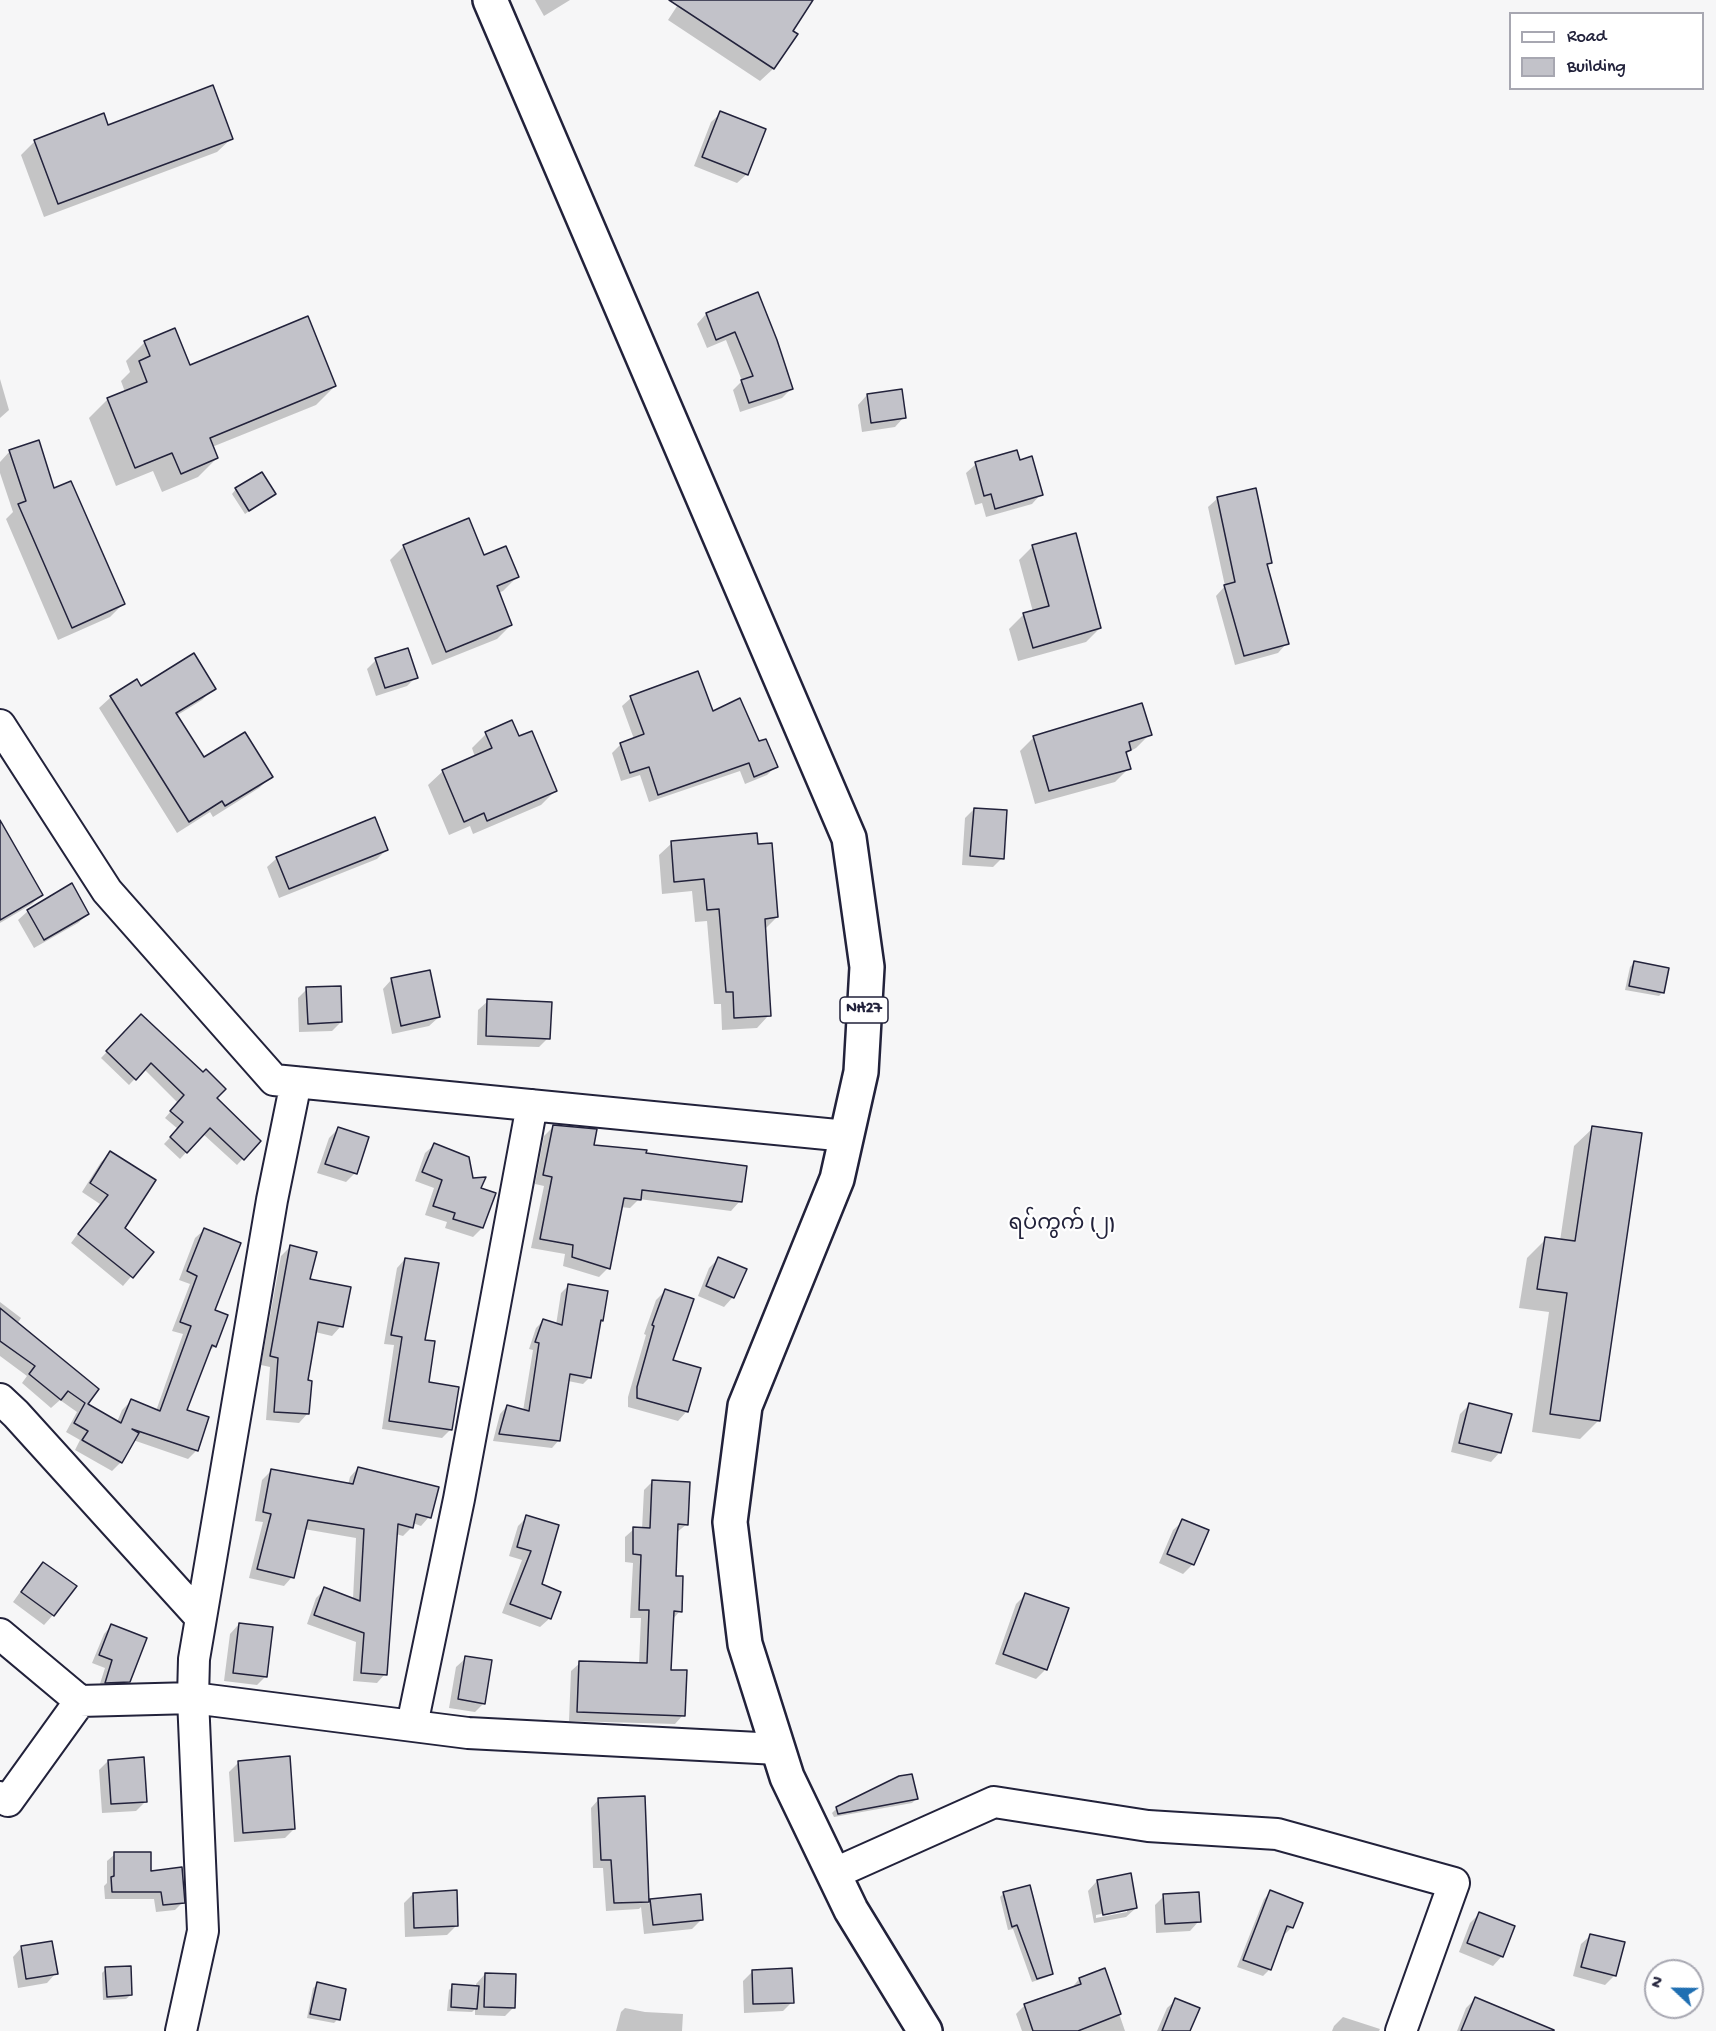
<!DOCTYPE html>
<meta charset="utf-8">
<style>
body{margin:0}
#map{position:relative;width:1716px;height:2031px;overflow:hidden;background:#f6f6f7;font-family:"Gochi Hand",sans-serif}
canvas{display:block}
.legend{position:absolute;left:1509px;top:12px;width:195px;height:78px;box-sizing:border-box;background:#fff;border:2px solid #a7a7b1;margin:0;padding:8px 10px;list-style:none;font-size:18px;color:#22223b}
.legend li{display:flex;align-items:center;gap:12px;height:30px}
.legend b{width:30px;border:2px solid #a7a7b1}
.north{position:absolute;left:1644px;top:1959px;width:60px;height:60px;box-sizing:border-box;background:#fff;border:2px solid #a7a7b1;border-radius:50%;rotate:292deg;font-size:16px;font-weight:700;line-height:24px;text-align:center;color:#22223b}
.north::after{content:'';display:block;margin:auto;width:21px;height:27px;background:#1f6fb2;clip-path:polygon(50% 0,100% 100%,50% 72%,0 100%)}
</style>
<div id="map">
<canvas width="1716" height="2031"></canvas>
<ul class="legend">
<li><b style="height:8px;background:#fff"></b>Road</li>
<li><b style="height:16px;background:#c2c2c9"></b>Building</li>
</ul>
<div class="north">N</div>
</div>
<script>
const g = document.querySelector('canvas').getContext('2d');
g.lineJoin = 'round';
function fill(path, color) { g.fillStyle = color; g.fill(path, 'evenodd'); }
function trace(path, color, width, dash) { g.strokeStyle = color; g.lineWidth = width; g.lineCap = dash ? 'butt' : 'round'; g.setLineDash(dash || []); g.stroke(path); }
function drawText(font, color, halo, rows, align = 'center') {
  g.font = font + ' "Gochi Hand","Noto Sans Myanmar",sans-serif'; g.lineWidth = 4.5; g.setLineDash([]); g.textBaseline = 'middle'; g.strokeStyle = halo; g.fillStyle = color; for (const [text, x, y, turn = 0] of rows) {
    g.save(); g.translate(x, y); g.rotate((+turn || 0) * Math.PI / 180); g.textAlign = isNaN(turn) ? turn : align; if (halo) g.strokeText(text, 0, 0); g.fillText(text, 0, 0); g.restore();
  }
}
fill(new Path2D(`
 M535,0H570L544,16Z
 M681,0H811L791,32L796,34L773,69L760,81L668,20Z
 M721,113L747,174L737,183L694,166L711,122Z
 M107,127L232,138L217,152L44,217L21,155L35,141Z
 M757,294L791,389L782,398L740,412L733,390L742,381L726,340L707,348L697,324L706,314Z
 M145,342L189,366L335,386L316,405L212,447L217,458L198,477L162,492L153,471L116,486L89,418L108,399L125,392L121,381L130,372L126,361Z
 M0,379L9,410L0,418Z
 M867,395L904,417L895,427L862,432L858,405Z
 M10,451L53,490L123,604L110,617L58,640L6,519L13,512L0,473V462Z
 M1019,462L1041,494L1032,504L986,517L982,503L975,505L966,473L976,464Z
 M236,489L274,494L245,514L232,494Z
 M1218,498L1271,562L1266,567L1287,643L1278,653L1235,665L1216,596L1225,586L1208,507Z
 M404,546L483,557L517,577L503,591L498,593L511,625L497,639L432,665L390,560Z
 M1033,546L1100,628L1086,642L1018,661L1009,629L1024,614L1033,612L1019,560Z
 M376,660L416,677L407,686L376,696L367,669Z
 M141,688H214L202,700L176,716L204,759L271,777L259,788L213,817L210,812L177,833L99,708L111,697Z
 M631,698L712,713L759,743L776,766L767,775L745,784L740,771L649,802L640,775L621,781L612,753L621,744L634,739L622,706Z
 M486,734L518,738L556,790L541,805L473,834L470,826L449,835L428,785L443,771L475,757L472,748Z
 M1150,734L1136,748L1125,754L1129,768L1115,782L1035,804L1020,751L1034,737Z
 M974,809L1002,858L993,867L962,865L965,818Z
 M672,843L757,845L777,917L764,930L769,1015L757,1028L722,1030L721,1004H714L707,921L695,922L692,891L662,894L659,855Z
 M0,846L41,895L32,904L0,923Z
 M386,850L377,859L279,898L267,867L277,858Z
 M72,885L88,914L78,923L34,948L18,920L28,911Z
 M1634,963L1663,992L1659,996L1625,990L1630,967Z
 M392,979L439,1017L429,1026L392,1034L383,989Z
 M307,989L341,1022L332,1031L299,1032L298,998Z
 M488,1001L548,1038L539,1047L477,1045L478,1010Z
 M141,1016L215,1098L259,1141L237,1165L203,1134L180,1159L164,1144L178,1129L165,1118L178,1103L144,1069L129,1085L101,1058Z
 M554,1126L592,1146L645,1155L740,1201L731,1211L639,1199L630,1208L620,1207L608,1268L599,1277L563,1266L565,1254L531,1248L544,1186L535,1184L544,1136Z
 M1593,1128L1599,1420L1580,1439L1532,1432L1549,1312L1519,1308L1527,1258L1546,1239L1560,1241L1574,1146Z
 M338,1129L355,1173L346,1182L317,1173L329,1138Z
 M434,1145L472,1179L479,1189L482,1228L473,1237L445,1228L447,1222L425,1215L434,1188L415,1181L425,1153Z
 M110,1153L123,1228L152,1252L123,1286L71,1243L100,1204L82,1192L101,1162Z
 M204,1230L215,1346L206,1354L185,1411L197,1450L188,1459L133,1440L121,1462L112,1471L75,1450L80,1440L66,1432L77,1412L60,1400L51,1408L22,1383L27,1376L0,1356V1302L21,1318L17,1324L97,1389L86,1404L117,1422L122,1410L131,1401L156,1411L183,1334L172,1331L190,1284L179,1280L195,1238Z
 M290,1247L308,1280L341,1326L332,1336L315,1332L306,1382L308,1413L299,1423L266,1420L270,1367L261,1365L281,1256Z
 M405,1259L423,1341L427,1384L451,1429L442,1438L382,1429L394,1345L384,1344L397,1268Z
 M718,1259L733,1297L724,1307L698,1296L709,1268Z
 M568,1286L602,1320L598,1323L590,1377L583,1384L568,1381L559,1440L552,1448L493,1441L500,1414L507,1406L523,1411L533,1350L529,1349L536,1328L543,1321L556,1325L561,1293Z
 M665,1291L671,1361L687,1411L678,1421L628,1407V1397L646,1335L644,1334L656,1300Z
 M1470,1404L1500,1452L1491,1462L1451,1452L1460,1414Z
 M358,1468L429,1517L421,1526L413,1523L412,1527L403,1536L396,1534L385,1674L377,1683L353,1681L356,1642L307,1624L316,1598L325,1589L353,1599L356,1538L304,1529L292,1577L284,1586L249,1578L263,1522L255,1521L262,1480L271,1471L348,1485L350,1477Z
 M652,1482L687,1524L676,1533L674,1577L680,1611L672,1620L669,1671L683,1715L675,1724L569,1721L571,1671L580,1663L639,1664L641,1618H630L633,1563L625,1562V1537L634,1529H642L644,1490Z
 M527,1517L540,1585L550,1618L540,1627L502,1613L522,1560L509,1556L518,1526Z
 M1183,1521L1193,1564L1183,1574L1159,1563L1173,1530Z
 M43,1564L75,1586L53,1615L44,1625L13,1602L34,1573Z
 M1025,1595L1046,1669L1036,1679L995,1664L1016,1604Z
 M239,1624L266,1676L257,1685L224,1681L230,1634Z
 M111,1626L128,1682L120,1690H98L105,1668L92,1663L104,1634Z
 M466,1658L484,1703L475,1712L449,1708L456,1667Z
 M108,1761L145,1802L136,1811L102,1813L99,1770Z
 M238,1763L294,1829L285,1838L234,1842L229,1772Z
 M644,1797L648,1904L651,1901L701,1920L692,1929L644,1934L641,1907L639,1909L606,1911L603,1868H593L591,1808L599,1799Z
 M916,1799L912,1803L834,1817L832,1813L837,1808Z
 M115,1854L150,1873L183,1902L175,1910L156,1912L154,1899H105L104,1886L107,1883V1861Z
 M1097,1881L1136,1908L1126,1917L1094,1923L1088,1891ZM1127,1909V1912L1096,1918V1915Z
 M1271,1892L1292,1927L1285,1934L1283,1933L1270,1969L1263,1976L1237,1967L1264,1899Z
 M1004,1893L1051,1973L1047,1977L1032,1982L1013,1929L1008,1930L1000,1897Z
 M413,1894L456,1926L447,1935L405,1937L404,1903Z
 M1164,1896L1199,1921L1190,1931L1156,1933L1155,1905Z
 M1479,1914L1502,1956L1493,1966L1459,1952L1470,1923Z
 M1591,1935L1615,1975L1605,1985L1573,1976L1581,1944Z
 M22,1947L56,1973L47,1983L18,1988L13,1957Z
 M106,1969L131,1995L126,1999L103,2000L102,1973Z
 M1104,1970L1125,2031H1022L1016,2014L1024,2006L1071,1989L1079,1979Z
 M752,1972L792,2002L783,2011L744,2013L743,1981Z
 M485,1974L514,2007L505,2016L475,2015V2009L472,2012L447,2011L449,1990L453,1986L476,1987V1984Z
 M318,1984L338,2019L334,2023L307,2018L313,1988Z
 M1475,1999L1553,2031H1457L1466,2008Z
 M1176,2000L1189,2031H1157L1167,2008Z
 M625,2008L645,2012L683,2014L682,2031H616L621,2012Z
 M1343,2017L1380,2029L1379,2031H1332L1334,2026Z`), '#0003');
const building = new Path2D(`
 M669,0H813L793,31L798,34L774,69Z
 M213,85L233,139L58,204L34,140L104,113L108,125Z
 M720,111L766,129L748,175L702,157Z
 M758,292L777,340L793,389L749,403L741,380L753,376L735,332L716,340L706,313Z
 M308,316L336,386L210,438L218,458L181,474L172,453L135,468L107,398L147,382L139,361L150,356L144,341L175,328L190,365Z
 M902,389L906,418L871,423L867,394Z
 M39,440L54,488L71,481L125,604L72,628L18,504L26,501L9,450Z
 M1017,450L1020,460L1032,456L1043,495L995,509L991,494L984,496L975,462Z
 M262,472L276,494L249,511L235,488Z
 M1256,488L1272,563L1267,564L1289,644L1244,656L1224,585L1235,582L1217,497Z
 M469,518L484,555L506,546L519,577L497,586L512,625L446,652L403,545Z
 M1076,533L1101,628L1033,648L1023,613L1049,606L1032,545Z
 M408,648L418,678L385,688L375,658Z
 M194,653L216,689L176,713L204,757L245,732L273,777L225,806L222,801L189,822L110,696L137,679L141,686Z
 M698,671L713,711L740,698L759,741L766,739L778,767L754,777L749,763L658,795L649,767L630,773L620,743L644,734L630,696Z
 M1142,703L1152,735L1129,742L1131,750L1126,752L1131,769L1049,791L1033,736Z
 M512,720L519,736L532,731L557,791L487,821L484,813L464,822L442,770L492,748L485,732Z
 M974,808L1007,810L1004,859L970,856Z
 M375,817L388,850L289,889L276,857Z
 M0,820L43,895L0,920Z
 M757,833L758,844L772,843L778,917L765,919L771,1016L734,1018L733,992H726L719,909L707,910L704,879L674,882L671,841Z
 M72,883L89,914L44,940L27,910Z
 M1634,961L1669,968L1664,993L1629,986Z
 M430,970L440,1017L401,1026L391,978Z
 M341,986L342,1022L308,1024L306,987Z
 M487,999L552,1002L550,1039L486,1036Z
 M141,1014L203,1072L206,1069L226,1089L217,1098L261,1141L244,1160L210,1128L187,1153L170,1137L183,1122L170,1111L184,1095L151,1063L136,1080L106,1051Z
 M553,1125L597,1129L594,1145L647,1150L646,1153L747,1166L742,1202L642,1190L641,1200L624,1198L610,1269L572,1257L573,1245L540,1239L552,1177L543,1175Z
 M1592,1126L1642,1133L1600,1421L1550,1414L1567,1293L1537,1289L1545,1237L1575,1241Z
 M338,1127L369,1137L357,1174L325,1164Z
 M434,1143L469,1157L473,1178L486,1177L481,1188L496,1193L483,1228L453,1219L455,1213L433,1206L442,1180L422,1172Z
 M110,1151L156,1180L125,1228L154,1252L133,1278L78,1234L108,1195L90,1183Z
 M204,1228L241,1243L215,1310L228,1315L216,1347L212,1345L187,1410L209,1417L198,1451L132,1429L139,1433L122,1463L82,1440L88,1431L74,1423L85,1403L68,1391L61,1400L29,1374L35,1366L0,1341V1308L99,1389L88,1404L121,1423L131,1399L160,1411L191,1326L180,1322L197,1276L187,1271Z
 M290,1245L317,1252L310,1279L351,1287L343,1327L318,1322L308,1380L312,1381L309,1414L274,1412L278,1358L270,1356Z
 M718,1257L747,1269L734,1298L706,1286Z
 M405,1258L439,1263L425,1340L435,1341L429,1382L459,1387L452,1430L389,1421L402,1337L391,1335Z
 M568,1284L608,1291L603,1321L601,1320L591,1378L570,1374L560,1441L499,1434L507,1405L529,1411L539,1343L535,1342L543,1319L562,1325Z
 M665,1289L694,1299L673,1360L701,1368L688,1412L637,1398V1387L654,1326L652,1325Z
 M1469,1403L1512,1414L1501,1453L1459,1443Z
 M358,1467L439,1487L431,1518L416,1514L413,1528L398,1524L387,1675L361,1673L364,1633L314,1615L324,1587L360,1601L364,1529L308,1520L294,1578L257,1569L271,1514L263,1512L271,1469L353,1484Z
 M652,1480L690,1482L688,1525L678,1524L676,1576H683L682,1612L674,1611L671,1670H687L685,1716L577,1712L579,1661L647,1663L649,1610H639L641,1555L633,1554V1527L650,1528Z
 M526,1515L559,1525L542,1584L561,1592L551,1619L510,1604L531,1551L517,1547Z
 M1182,1519L1209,1530L1194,1565L1167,1554Z
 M43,1562L77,1586L54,1616L21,1592Z
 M1025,1593L1069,1608L1047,1670L1003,1654Z
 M239,1623L273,1627L267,1677L233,1673Z
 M111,1624L147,1638L130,1682L105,1683L112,1660L99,1655Z
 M465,1656L492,1660L485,1704L458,1699Z
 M290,1756L295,1829L243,1833L238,1761Z
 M144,1757L147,1802L111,1804L108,1760Z
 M912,1774L918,1799L838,1814L836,1807L899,1776Z
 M645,1796L649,1902L614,1903L611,1860H601L598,1798Z
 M114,1852H151V1871L182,1867L185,1903L163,1905L161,1892H112L111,1877L114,1876Z
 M1131,1873L1137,1908L1103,1915L1097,1880Z
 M1030,1885L1053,1974L1037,1979L1017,1925L1012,1927L1003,1892Z
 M457,1890L458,1926L414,1928L413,1893Z
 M1270,1890L1303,1903L1293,1928L1287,1926L1271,1970L1243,1960Z
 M1199,1892L1201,1922L1165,1924L1163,1894Z
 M701,1894L703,1920L653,1925L650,1899Z
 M1479,1912L1515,1926L1503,1957L1467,1943Z
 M1590,1934L1625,1942L1616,1976L1581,1967Z
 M52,1941L58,1974L26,1979L21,1946Z
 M131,1966L132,1995L107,1997L105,1967Z
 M792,1968L794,2003L753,2004L752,1970Z
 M1105,1968L1121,2014L1078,2031H1033L1024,2004L1081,1984L1079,1978Z
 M485,1973L516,1974L515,2008L484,2007Z
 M317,1982L346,1989L340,2020L310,2014Z
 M452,1984L479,1986L477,2009L451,2007Z
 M1475,1997L1554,2030V2031H1461Z
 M1175,1998L1200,2008L1190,2031H1162Z`);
fill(building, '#c2c2c9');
trace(building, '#22223b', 1.5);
const minor = new Path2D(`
 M0,725L107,891L274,1080L847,1136
 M0,1399L16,1414L201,1618
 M0,1634L80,1701L193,1698L194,1659L201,1618L272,1200L296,1082
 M412,1725L459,1499L532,1105
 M0,1797L8,1801L80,1701
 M833,1874L994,1802L1148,1826L1277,1834L1454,1883L1401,2031
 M181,2031L203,1931L193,1698L468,1733L778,1749`);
const highway = new Path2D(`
 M490,0L849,838L867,967L861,1072L837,1179L745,1406L730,1522L745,1644L787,1777L851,1910L925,2031`);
trace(minor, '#22223b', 34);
trace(highway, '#22223b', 38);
trace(minor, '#fff', 30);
trace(highway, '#fff', 33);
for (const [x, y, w] of [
 [864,1010,48]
]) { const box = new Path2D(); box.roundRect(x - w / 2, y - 13, w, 26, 4.5); g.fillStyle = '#fff'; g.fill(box); trace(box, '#22223b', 1.5); }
drawText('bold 16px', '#22223b', null, [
 ["NH27",864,1010]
]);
drawText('21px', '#22223b', '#fff', [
 ["ရပ်ကွက် (၂)",1062,1226]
]);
</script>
